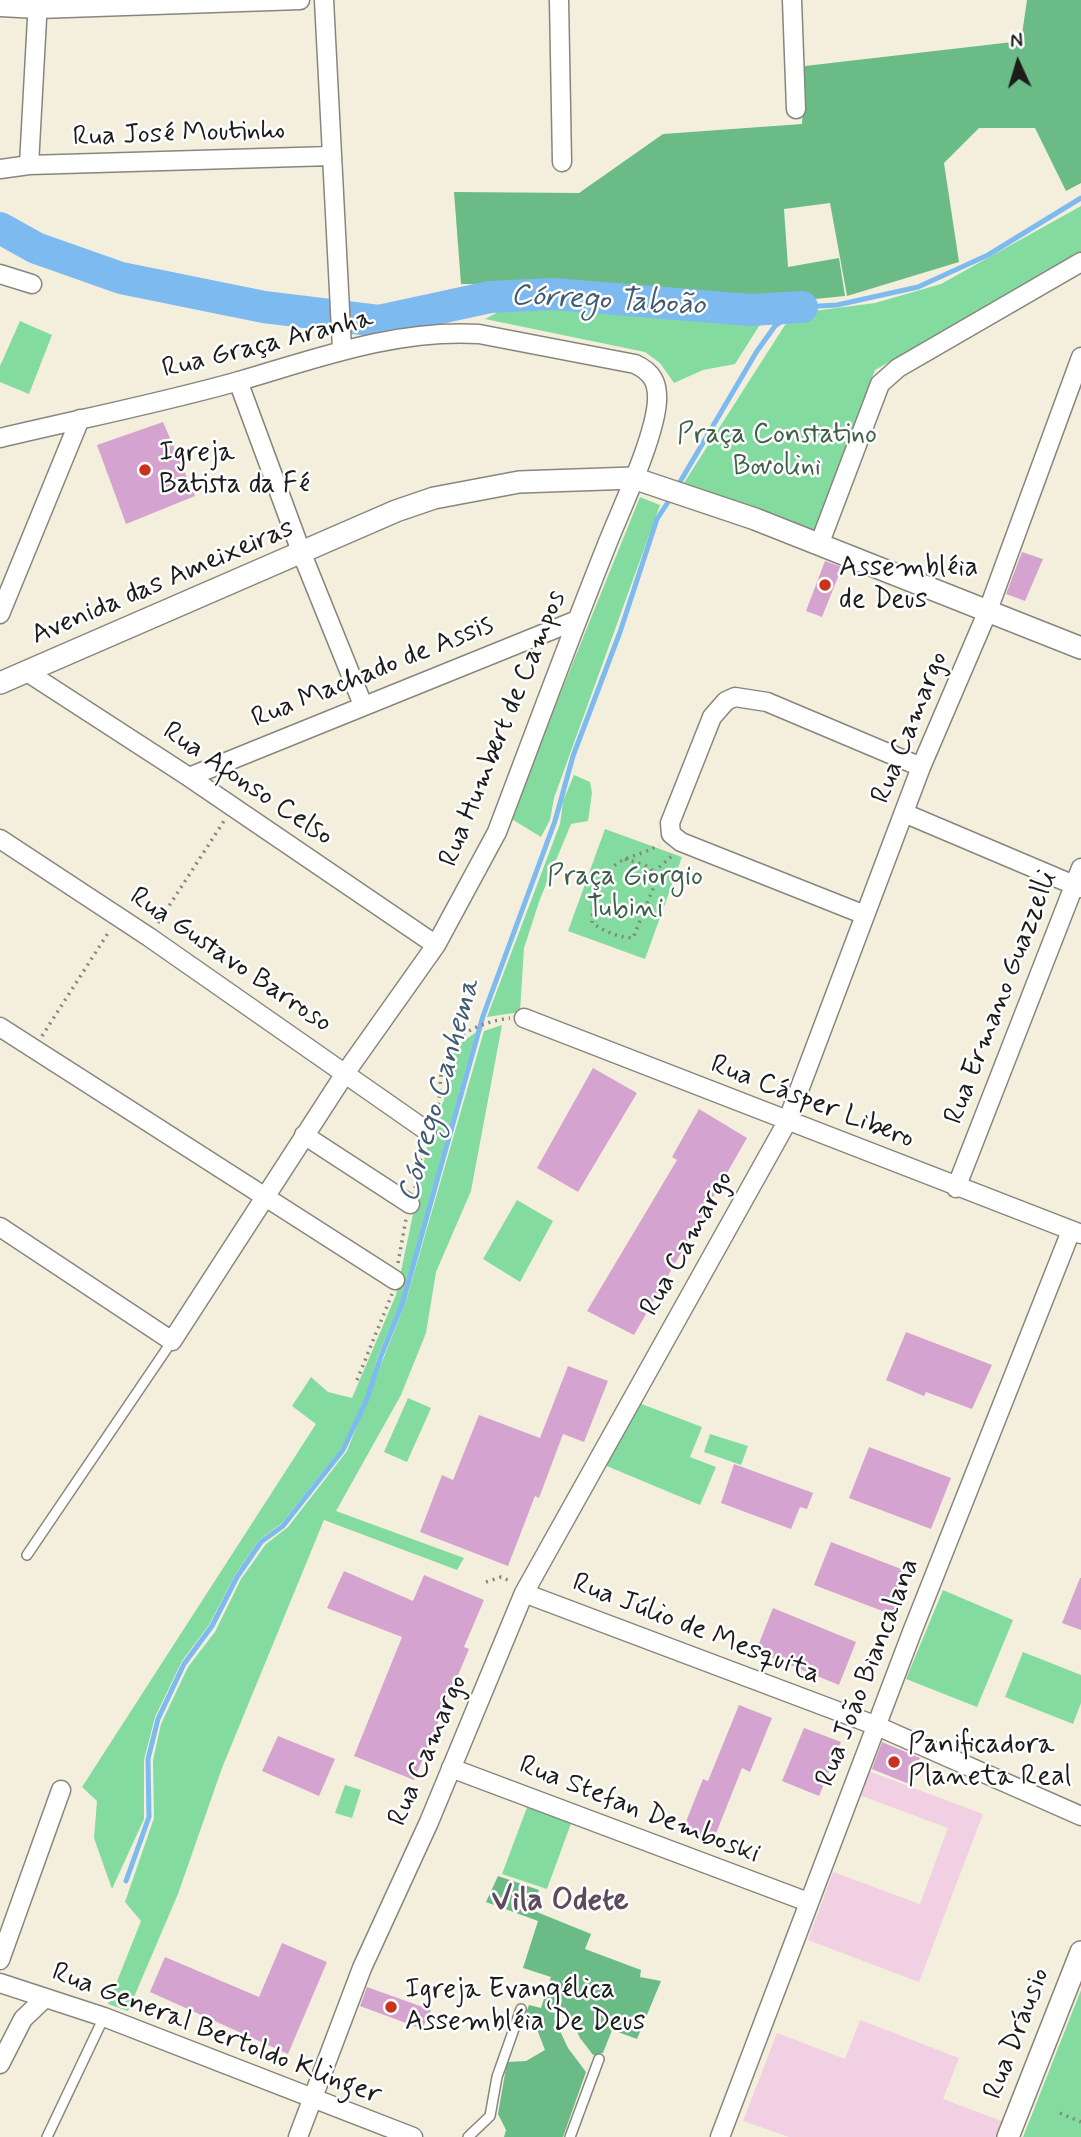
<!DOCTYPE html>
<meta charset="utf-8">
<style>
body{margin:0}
#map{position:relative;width:1081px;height:2137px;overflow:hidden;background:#f4efdd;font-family:Mynerve,sans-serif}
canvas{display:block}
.north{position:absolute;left:983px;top:28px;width:70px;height:70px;-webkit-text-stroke:5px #fff;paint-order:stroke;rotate:356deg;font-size:19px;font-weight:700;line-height:28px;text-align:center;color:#1c1c1c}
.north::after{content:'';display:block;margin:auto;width:24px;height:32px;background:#1c1c1c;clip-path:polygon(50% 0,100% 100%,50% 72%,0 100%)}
</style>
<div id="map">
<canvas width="1081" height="2137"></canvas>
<div class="north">N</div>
</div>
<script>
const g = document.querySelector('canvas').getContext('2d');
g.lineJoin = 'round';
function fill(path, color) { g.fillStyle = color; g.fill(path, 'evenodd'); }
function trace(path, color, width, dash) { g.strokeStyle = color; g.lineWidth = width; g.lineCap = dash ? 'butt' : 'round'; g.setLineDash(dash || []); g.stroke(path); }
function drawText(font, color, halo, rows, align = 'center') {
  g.font = font + ' Mynerve,sans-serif'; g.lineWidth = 5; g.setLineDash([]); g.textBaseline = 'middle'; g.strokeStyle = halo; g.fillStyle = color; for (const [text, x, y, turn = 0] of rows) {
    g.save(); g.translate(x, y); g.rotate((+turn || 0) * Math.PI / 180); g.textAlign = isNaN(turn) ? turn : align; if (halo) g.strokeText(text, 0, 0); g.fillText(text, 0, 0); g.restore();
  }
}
fill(new Path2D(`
 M868,1771L983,1814L919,1982L808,1940L833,1872L920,1904L948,1828L859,1795Z
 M860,2020L959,2058L943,2099L1007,2123L1002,2137H789L743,2121L777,2033L845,2059Z`), '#f1d0e3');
fill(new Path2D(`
 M1081,206V254L875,370L812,540L682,486L785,325L806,312L875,303L941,284Z
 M567,306L761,323L735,364L703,370L674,383L660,363L645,352L485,319L500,311Z
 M20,321L52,335L29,394L0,382V366Z
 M640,497L660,505L554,798L550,820L541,837L510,818Z
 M574,775L590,782L592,793L588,821L571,824L540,899L524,948L520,1012L487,1017L560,824L563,801Z
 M605,829L682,857L645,959L568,931Z
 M502,1025L471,1191L436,1272L426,1333L401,1395L336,1511L464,1558L457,1570L324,1520L222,1768L178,1894L128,2011L108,2004L141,1921L125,1902L154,1818L153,1760L161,1724L188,1667L215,1632L241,1579L266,1544L288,1527L347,1451L406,1301L484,1031Z
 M476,1032L401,1302L378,1356L366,1399L341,1449L282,1523L259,1540L235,1575L209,1625L182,1661L155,1717L144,1760V1819L112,1889L94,1838L97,1801L82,1787L316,1424L292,1406L311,1377L328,1392L352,1398L396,1295L430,1133L444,1100L449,1052Z
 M517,1200L553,1221L520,1282L483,1259Z
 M408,1398L431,1408L407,1462L384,1452Z
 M639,1403L702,1427L690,1457L716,1467L700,1505L602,1464Z
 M710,1434L748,1446L741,1465L704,1452Z
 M943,1590L1013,1620L977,1707L906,1679Z
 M1023,1652L1081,1675V1703L1073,1724L1005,1697Z
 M345,1785L361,1790L352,1818L335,1813Z
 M529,1802L573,1818L547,1889L502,1874Z
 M1081,1990V2137H1023Z`), '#84db9f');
fill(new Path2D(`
 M1027,0H1081V183L1066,191L1035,128H979L944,163L959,262L847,296L830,203L784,209L788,267L839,258L845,296L754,305L729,297L537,284H461L454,192L579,193L663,134L802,124L805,66L1021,41Z
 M498,1876L539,1890L532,1910L591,1934L585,1949L641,1970L640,1977L661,1981L637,2039L612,2030L603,2053L593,2055L580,2038L565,2007L554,2018L568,2048L586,2072L563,2137H504L506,2130L498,2114L507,2062L526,2061L545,2050L538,2032L521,2025L529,2005L541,2008L551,1977L523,1968L538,1921L486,1902Z`), '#6bbb86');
trace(new Path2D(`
 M677,487L757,351L775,326L802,307L837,305L918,287L988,255L1081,198
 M126,1881L149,1817L148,1759L158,1719L184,1664L212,1626L237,1577L261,1542L283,1526L343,1450L367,1399L381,1356L403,1302L483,1016L555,821L573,756L620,632L657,519L672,496`), '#7dbaf0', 5);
trace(new Path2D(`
 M0,228L36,248L121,278L264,307L379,321L490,297L553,294L751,310L802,307`), '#7dbaf0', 32);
fill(new Path2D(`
 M163,422L195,496L126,524L97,445Z
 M1022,552L1043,559L1025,601L1006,594Z
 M825,561L842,567L822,617L806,611Z
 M593,1068L637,1093L578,1192L537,1168Z
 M699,1109L747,1138L634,1335L587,1311L677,1160L672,1157Z
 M906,1332L992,1365L972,1409L926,1392L924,1396L886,1380Z
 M568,1366L608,1381L584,1442L563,1434L539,1498L535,1496L508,1566L420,1532L442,1475L453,1480L479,1415L540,1438Z
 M869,1447L951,1478L931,1529L849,1498Z
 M734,1464L813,1493L807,1509L800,1507L791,1529L721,1503Z
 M831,1542L909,1572L893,1615L814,1585Z
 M344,1571L413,1601L424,1575L484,1600L464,1647L469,1649L414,1780L354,1756L402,1637L327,1608Z
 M1080,1578H1081V1630L1062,1623Z
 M773,1608L856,1642L839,1685L756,1651Z
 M739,1705L772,1718L750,1772L742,1768L713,1841L683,1829L703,1779L708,1781Z
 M804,1728L841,1742L819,1796L782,1781Z
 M278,1736L335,1759L319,1796L262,1771Z
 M882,1742L920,1758L909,1784L872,1769Z
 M282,1943L327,1962L288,2054L150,1992L165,1957L259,1997Z
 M367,1987L431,2010L422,2029L360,2006Z`), '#d5a3cf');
const service = new Path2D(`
 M27,1555L172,1341
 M47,2137L104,2017
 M468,2137L490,2116L497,2077L521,2009
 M570,2137L599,2059`);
const minor = new Path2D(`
 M324,0L342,349
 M559,0L562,162
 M792,0L796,109
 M0,7L38,9L300,0
 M29,165L38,0
 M0,169L29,165L331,156
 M0,274L32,284
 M238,381L302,554L363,705
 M0,438C80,419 161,403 239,381C318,358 396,329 479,334L635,364C652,372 658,382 657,401C655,438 620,511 606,547C568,642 533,737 497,832L436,945L346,1072L172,1341L0,1227
 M819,545L880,384L898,368L1081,262
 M0,614L80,419
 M27,672L189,777L436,945
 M189,777L577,620
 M904,813L1081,888
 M0,839L149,937L427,1131
 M865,915L681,842L671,834L670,823L712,717L726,701L735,697L767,702L921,767
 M524,1018L1081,1234
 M0,1027L395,1280
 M304,1135L410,1204
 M956,1188L1081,868
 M524,1593L877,1726L1081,1816
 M451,1768L808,1902
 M0,1960L61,1790
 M0,1983L104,2017L413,2137
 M0,2064L23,2019L45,1998
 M298,2137L362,1968L429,1822L524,1593L787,1122L921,767L987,613L1081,357
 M720,2137L912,1632L1071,1231`);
const tertiary = new Path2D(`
 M0,683L396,511L434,498L519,482L633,478L755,519L1081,648
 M1008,2137L1081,1952`);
trace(service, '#88867c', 12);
trace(minor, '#88867c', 21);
trace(tertiary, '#88867c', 24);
trace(new Path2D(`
 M625,859L645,865L654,872L655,884L633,938C617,937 606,932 592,923C592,902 602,870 623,860C635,855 647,852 659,845
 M654,872L674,854
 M158,923L224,821
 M42,1036L110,930
 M434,1118C441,1102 439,1091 441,1075C445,1038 475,1023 510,1018
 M415,1188L423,1147
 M398,1263L406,1219
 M357,1380L392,1294
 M486,1582L501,1577L512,1582
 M1060,2113L1081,2122`), '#88867c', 3.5, [2, 5]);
trace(service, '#fff', 9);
trace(minor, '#fff', 18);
trace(tertiary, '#fff', 21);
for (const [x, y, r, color] of [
 [145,470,7,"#c8321e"],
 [825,585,7,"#c8321e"],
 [894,1762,7,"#c8321e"],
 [391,2007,7,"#c8321e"]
]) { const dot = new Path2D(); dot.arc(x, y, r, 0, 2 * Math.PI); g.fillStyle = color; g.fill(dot); trace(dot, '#fff', 2.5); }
drawText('28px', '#1c1c1c', '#fff', [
 ["Rua José Moutinho",179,135,-2],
 ["Rua Graça Aranha",268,345,-14],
 ["Avenida das Ameixeiras",163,583,-23],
 ["Rua Machado de Assis",373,673,-22],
 ["Rua Camargo",911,728,-68],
 ["Rua Humbert de Campos",504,729,-68],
 ["Rua Afonso Celso",247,785,34],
 ["Rua Gustavo Barroso",230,961,34],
 ["Rua Ermano Guazzelli",1002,998,-69],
 ["Rua Cásper Libero",812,1103,21],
 ["Rua Camargo",688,1244,-61],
 ["Rua Júlio de Mesquita",696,1630,21],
 ["Rua João Biancalana",869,1673,-69],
 ["Rua Camargo",429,1751,-67],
 ["Rua Stefan Demboski",639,1811,21],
 ["Rua Dráusio",1018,2034,-69],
 ["Rua General Bertoldo Klinger",216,2035,21]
]);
drawText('28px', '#405f4a', '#fff', [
 ["Praça Constatino",777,436],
 ["Bovolini",777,468],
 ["Praça Giorgio",625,878],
 ["Tubini",625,910]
]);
drawText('28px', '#1c1c1c', '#fff', [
 ["Igreja",159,454],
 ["Batista da Fé",159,486],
 ["Assembléia",839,569],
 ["de Deus",839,601],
 ["Panificadora",908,1746],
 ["Planeta Real",908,1778],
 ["Igreja Evangélica",405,1991],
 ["Assembléia De Deus",405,2023]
], 'left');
drawText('italic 30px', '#435b71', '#fff', [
 ["Córrego Taboão",608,302,3],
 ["Córrego Canhema",441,1091,-74]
]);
drawText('bold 32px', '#5d4b5b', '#fff', [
 ["Vila Odete",560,1902]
]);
</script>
